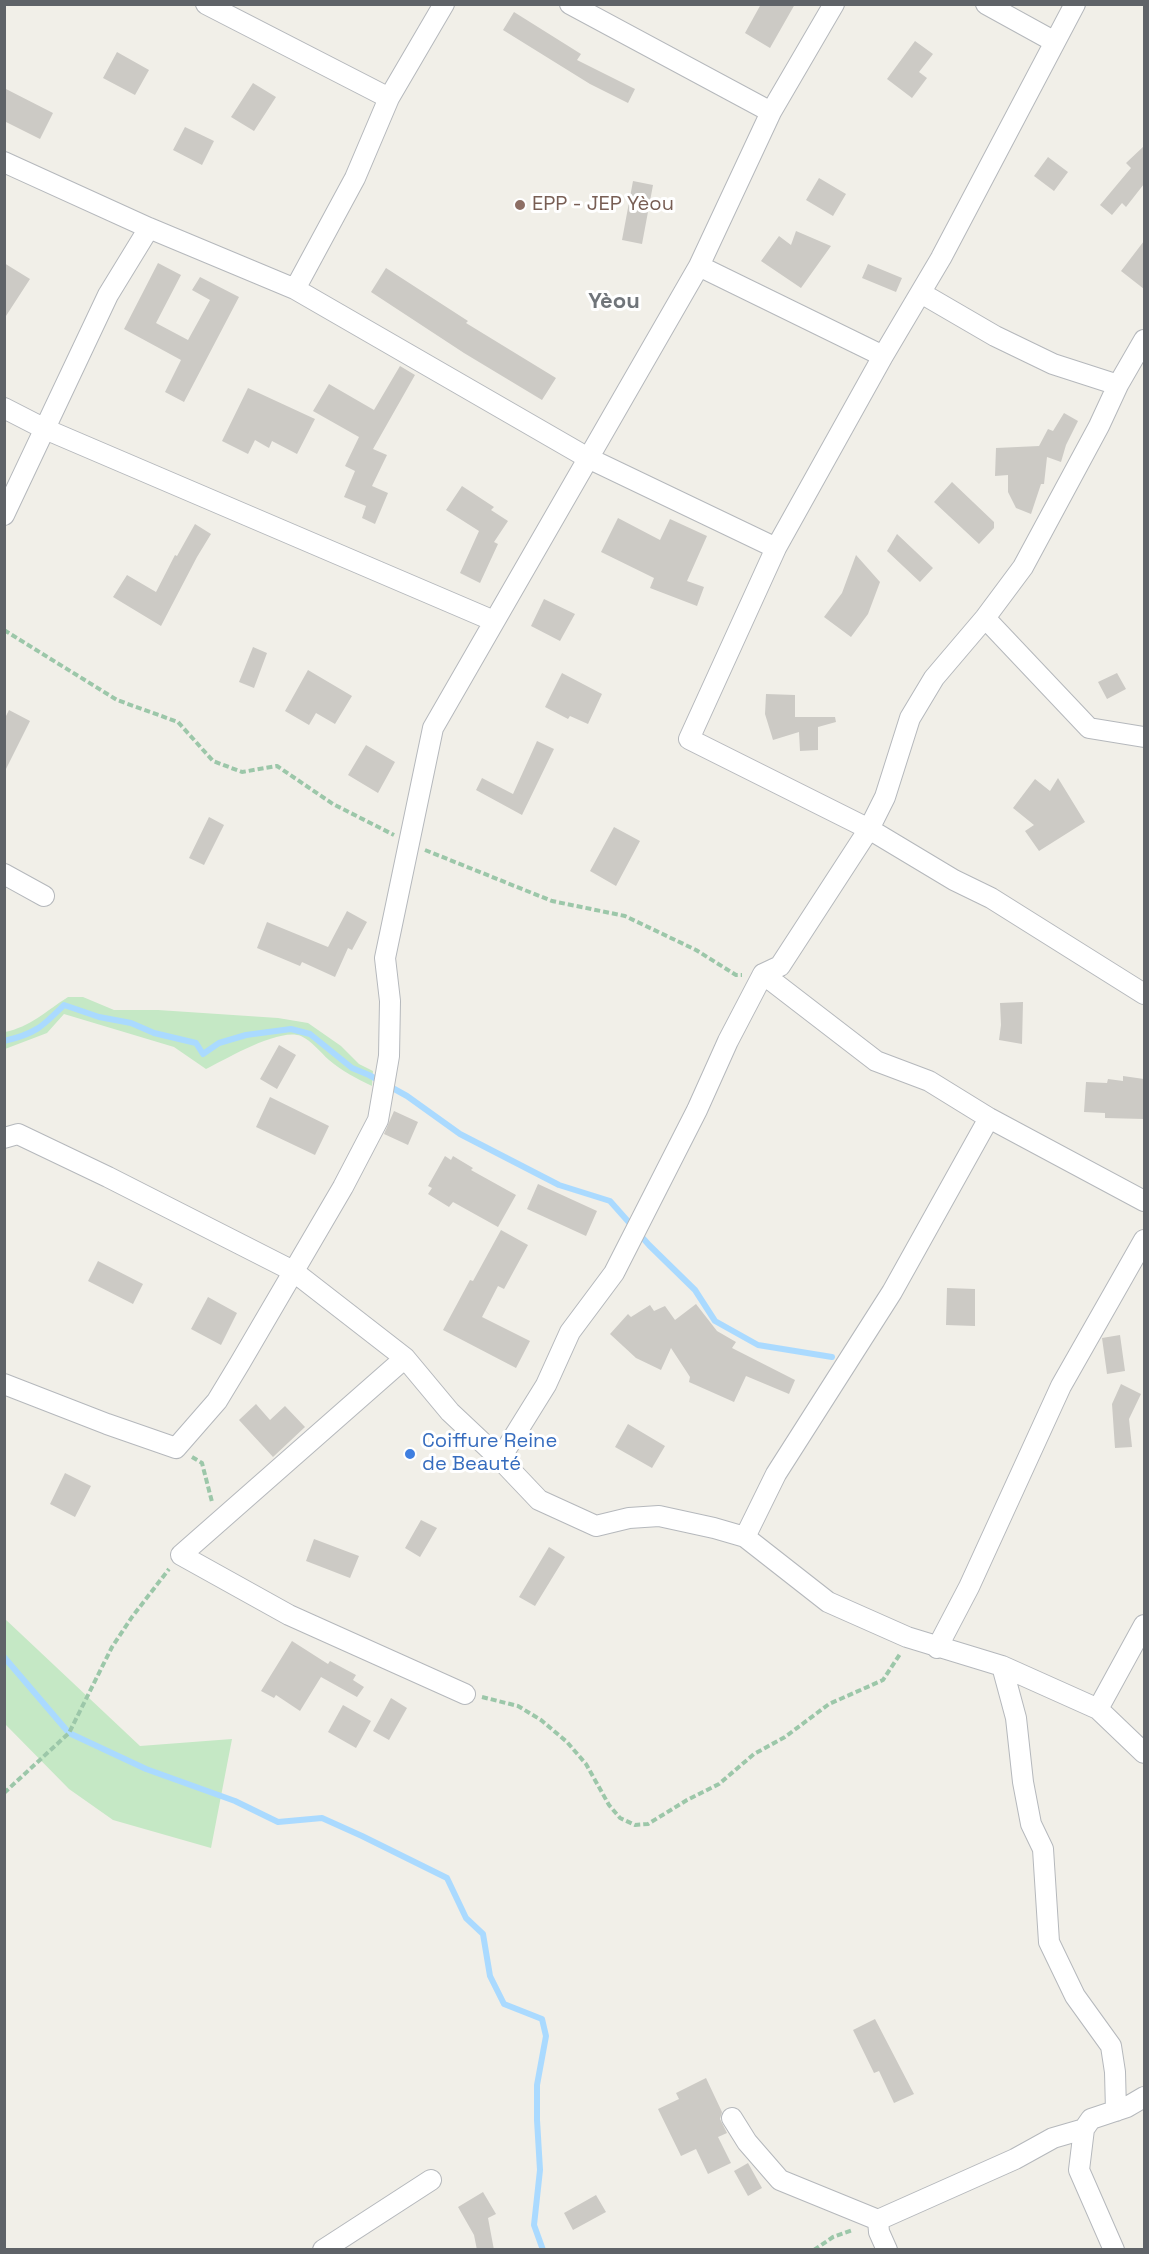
<!DOCTYPE html>
<meta charset="utf-8">
<style>
body{margin:0}
#map{position:relative;width:1149px;height:2254px;overflow:hidden;background:#f1efe8;font-family:"Space Grotesk",sans-serif}
canvas{display:block}
.frame{position:absolute;inset:0;border:6px solid #5f6368;pointer-events:none}
</style>
<div id="map">
<canvas width="1149" height="2254"></canvas>
<div class="frame"></div>
</div>
<script>
const g = document.querySelector('canvas').getContext('2d');
g.lineJoin = 'round';
function fill(path, color) { g.fillStyle = color; g.fill(path, 'evenodd'); }
function trace(path, color, width, dash) { g.strokeStyle = color; g.lineWidth = width; g.lineCap = dash ? 'butt' : 'round'; g.setLineDash(dash || []); g.stroke(path); }
function drawText(font, color, halo, rows, align = 'center') {
  g.font = font + ' "Space Grotesk",sans-serif'; g.lineWidth = 6; g.setLineDash([]); g.textBaseline = 'middle'; g.strokeStyle = halo; g.fillStyle = color; for (const [text, x, y, turn = 0] of rows) {
    g.save(); g.translate(x, y); g.rotate((+turn || 0) * Math.PI / 180); g.textAlign = isNaN(turn) ? turn : align; if (halo) g.strokeText(text, 0, 0); g.fillText(text, 0, 0); g.restore();
  }
}
fill(new Path2D(`
 M68,997H83L114,1010H158L278,1018L308,1023L341,1046L359,1064L373,1071L372,1086C357,1079 342,1071 329,1060C320,1052 312,1041 301,1036C280,1027 226,1059 206,1069L174,1047L64,1014L47,1033L5,1049V1032C30,1027 46,1011 68,997Z
 M4,1618L140,1746L232,1739L211,1848L113,1820L69,1789L5,1724Z`), '#c5e8c5');
trace(new Path2D(`
 M4,1041C35,1034 42,1027 64,1005L99,1017L131,1023L154,1033L196,1043L203,1054L219,1043L246,1035L291,1029L310,1034L352,1068L369,1075L407,1096L460,1134L559,1185L610,1201L649,1245L695,1290L715,1321L758,1345L832,1357
 M4,1657L69,1733L146,1769L235,1801L278,1822L322,1818L362,1836L447,1878L466,1918L483,1934L490,1976L504,2004L542,2019L546,2036L537,2085V2120L540,2170L534,2225L543,2250`), '#aadaff', 6);
fill(new Path2D(`
 M761,4H795L770,48L745,33Z
 M514,12L581,54L577,60L635,89L628,103L590,84L503,30Z
 M915,41L933,54L919,72L927,78L912,98L887,79Z
 M117,52L149,70L135,95L103,78Z
 M253,83L276,97L254,131L231,117Z
 M4,88L53,113L40,139L4,121Z
 M185,127L214,141L202,165L173,150Z
 M1144,146V184L1126,207L1122,203L1112,215L1100,205L1131,168L1126,163Z
 M1048,157L1068,172L1054,191L1034,176Z
 M819,178L846,194L833,216L806,200Z
 M633,181L653,185L642,244L622,240Z
 M796,231L831,246L801,288L761,261L779,236L791,245Z
 M1144,241V289L1121,271Z
 M4,263L30,279L4,319Z
 M158,263L181,275L156,323L188,340L210,300L192,290L200,277L239,297L184,402L165,392L181,360L124,329Z
 M868,264L902,278L896,292L862,278Z
 M386,268L468,321L466,323L556,378L542,400L464,353L371,292Z
 M400,366L415,375L373,449L387,455L372,486L388,493L375,524L362,518L366,506L344,497L355,471L345,466L359,437L313,411L329,384L374,410Z
 M248,388L315,419L297,454L272,441L269,448L255,440L248,454L222,441Z
 M1064,413L1078,421L1066,445L1061,462L1047,457L1044,484H1041L1031,514L1016,508L1008,492V475L995,476L996,448L1039,446L1048,429L1053,431Z
 M952,482L994,522V528L979,544L934,502Z
 M462,486L494,507L491,510L508,521L494,542L498,544L480,583L460,573L479,531L446,510Z
 M618,518L660,540L670,519L707,536L687,581L704,587L697,606L650,588L654,578L601,552Z
 M195,524L211,534L197,557L161,626L113,597L127,575L156,592L175,555L177,556Z
 M897,534L933,568L920,582L887,551Z
 M856,555L880,582L868,614L851,637L824,617L842,593Z
 M544,599L575,614L560,641L531,626Z
 M253,647L267,653L254,688L239,682Z
 M308,670L352,696L335,724L316,713L309,725L285,711Z
 M562,673L602,694L588,724L570,716L568,719L545,707Z
 M1117,673L1126,689L1107,699L1098,682Z
 M766,694L795,695V717H835L836,722L818,727V750L800,751L799,732L773,740L765,714Z
 M9,710L30,721L4,773V720Z
 M537,741L554,749L522,815L476,790L482,778L513,794Z
 M366,745L395,762L378,793L348,775Z
 M1058,778L1085,822L1039,851L1025,831L1034,825L1013,808L1035,779L1050,791Z
 M209,817L224,825L204,865L189,858Z
 M614,827L640,841L616,886L590,871Z
 M347,911L367,922L352,950L348,948L335,977L302,962L300,966L257,948L267,922L328,947Z
 M1023,1002L1022,1044L999,1040L1001,1025L1000,1003Z
 M279,1045L296,1055L277,1089L260,1079Z
 M1123,1076L1144,1079V1119L1105,1118V1113L1084,1112L1086,1082L1107,1083L1108,1079L1123,1081Z
 M270,1097L329,1126L315,1155L256,1127Z
 M394,1111L418,1122L408,1145L384,1134Z
 M445,1156L451,1160L453,1156L473,1168L471,1170L516,1195L498,1227L453,1202L449,1207L428,1194L432,1188L428,1186Z
 M538,1184L597,1211L586,1236L527,1209Z
 M501,1230L528,1245L504,1289L498,1286L482,1317L530,1341L516,1368L443,1330L470,1280L473,1281Z
 M98,1261L143,1284L133,1304L88,1281Z
 M947,1288L975,1289V1326L946,1325Z
 M208,1297L237,1313L221,1345L191,1329Z
 M696,1304L717,1331L736,1342L732,1348L795,1380L789,1394L746,1376L734,1402L689,1382L690,1377L671,1348L661,1370L636,1358L610,1334L628,1314L631,1317L650,1305L654,1311L665,1306L675,1320Z
 M1120,1335L1125,1371L1107,1374L1102,1338Z
 M1121,1384L1141,1394L1129,1419L1132,1447L1115,1448L1112,1404Z
 M256,1404L270,1420L285,1406L305,1427L273,1457L239,1420Z
 M628,1424L665,1446L652,1468L615,1447Z
 M65,1473L91,1486L75,1517L50,1504Z
 M421,1520L437,1528L420,1557L405,1548Z
 M314,1539L359,1556L350,1578L306,1561Z
 M549,1547L565,1557L535,1606L519,1597Z
 M292,1641L328,1664L330,1661L356,1675L353,1680L364,1687L357,1697L321,1677L300,1711L276,1695L274,1698L261,1691Z
 M391,1698L407,1708L389,1740L373,1731Z
 M343,1705L371,1721L356,1748L328,1732Z
 M875,2019L914,2094L894,2103L879,2071L874,2073L853,2030Z
 M706,2078L722,2112L720,2119L727,2133L718,2137L731,2163L708,2174L696,2149L681,2156L658,2109L679,2099L676,2093Z
 M748,2163L762,2188L748,2196L734,2171Z
 M483,2192L496,2214L488,2218L494,2250H477L474,2235L458,2207Z
 M596,2195L606,2212L573,2230L564,2213Z`), '#cccac5');
const street = new Path2D(`
 M206,4L389,98L355,178L295,289
 M570,4L771,112
 M986,4L1055,42
 M1075,4L941,258L883,356L776,548L689,739L869,829L954,880L991,898L1144,994
 M389,98L444,4
 M4,162L149,228L295,289L588,458L776,548
 M699,266L883,356
 M921,293L995,336L1053,364L1118,385
 M4,408L45,429L494,621
 M4,515L108,295L149,228
 M985,618L1089,728L1144,737
 M4,874L44,896
 M763,974L876,1061L929,1081L989,1118L1144,1201
 M4,1138L18,1134L108,1177L293,1271L405,1358L450,1412L500,1459L539,1500L596,1526L629,1518L659,1516L714,1528L745,1537L828,1602L907,1637L1002,1666L1098,1709L1144,1753
 M405,1358L181,1555L289,1615L465,1694
 M4,1384L107,1424L176,1448L217,1401L240,1363L343,1187L378,1120L389,1056L390,1001L385,958L433,728L699,266L771,112L834,4
 M500,1459L546,1385L570,1332L614,1273L697,1110L728,1041L763,974L780,966L869,829L885,797L910,718L934,678L985,618L1023,567L1099,426L1118,385L1144,340
 M745,1537L776,1474L892,1292L989,1118
 M937,1648L969,1587L1061,1386L1144,1240
 M1002,1666L1016,1718L1023,1782L1031,1824L1043,1849L1049,1942L1075,1996L1111,2046L1115,2072L1116,2111
 M1098,1709L1144,1625
 M732,2118L747,2142L780,2180L878,2220L1015,2159L1053,2138L1084,2129L1091,2119L1127,2107L1144,2097
 M1084,2129L1079,2170L1114,2250
 M878,2220L879,2232L887,2250
 M323,2250L431,2180`);
trace(street, '#b5b8bc', 22);
trace(new Path2D(`
 M4,630L117,700L178,722L213,761L242,772L277,766L333,804L394,835
 M425,850L552,901L625,916L696,950L736,975H742
 M192,1457L202,1463L212,1502
 M482,1697L518,1706L541,1720L567,1742L586,1764L609,1805L620,1818L635,1825L648,1824L687,1800L719,1784L754,1754L785,1737L829,1704L883,1680L900,1654
 M4,1793L69,1733L112,1647L132,1617L169,1569
 M814,2250L833,2237L853,2230`), '#9cc7a9', 4, [6, 3]);
trace(street, '#fff', 20);
for (const [x, y, r, color] of [
 [520,205,6,"#8d6e63"],
 [410,1454,6,"#3f7fe0"]
]) { const dot = new Path2D(); dot.arc(x, y, r, 0, 2 * Math.PI); g.fillStyle = color; g.fill(dot); trace(dot, '#fff', 2); }
drawText('20px', '#785e54', '#fff', [
 ["EPP - JEP Yèou",532,205]
], 'left');
drawText('20px', '#366cbe', '#fff', [
 ["Coiffure Reine",422,1442],
 ["de Beauté",422,1465]
], 'left');
drawText('bold 22px', '#70757a', '#fff', [
 ["Yèou",614,302]
]);
</script>
